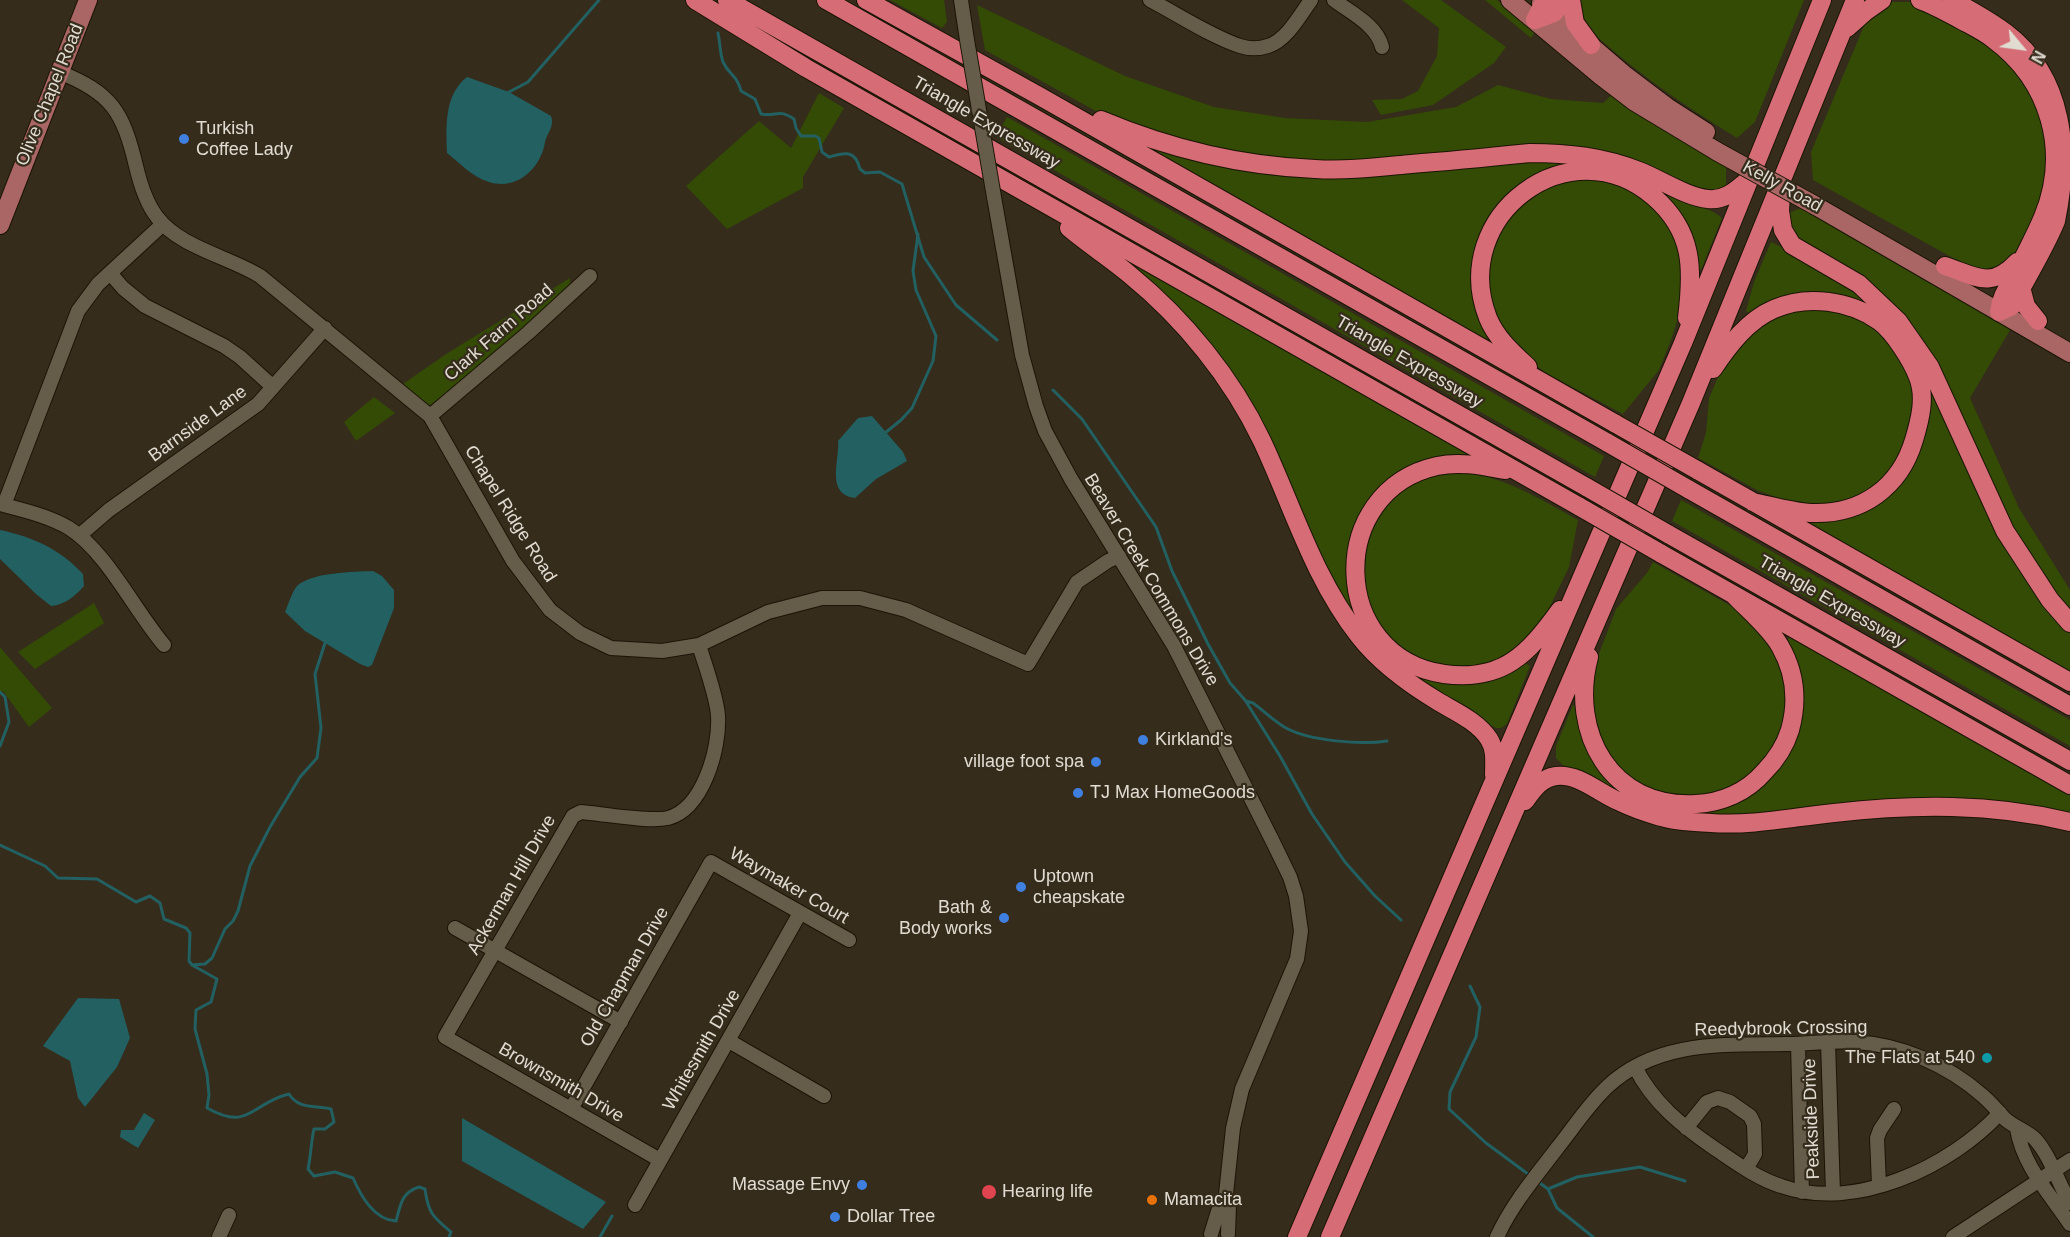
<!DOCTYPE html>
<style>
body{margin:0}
#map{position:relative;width:2070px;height:1237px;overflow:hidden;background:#352c1c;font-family:Arial,sans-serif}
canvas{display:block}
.north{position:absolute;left:1992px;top:18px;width:60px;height:60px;-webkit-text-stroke:4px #352c1c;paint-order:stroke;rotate:119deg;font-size:16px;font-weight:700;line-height:24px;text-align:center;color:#e1dcd2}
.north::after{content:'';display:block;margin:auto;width:21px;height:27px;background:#e1dcd2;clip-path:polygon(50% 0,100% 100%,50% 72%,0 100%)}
</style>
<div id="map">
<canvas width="2070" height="1237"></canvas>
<div class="north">N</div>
</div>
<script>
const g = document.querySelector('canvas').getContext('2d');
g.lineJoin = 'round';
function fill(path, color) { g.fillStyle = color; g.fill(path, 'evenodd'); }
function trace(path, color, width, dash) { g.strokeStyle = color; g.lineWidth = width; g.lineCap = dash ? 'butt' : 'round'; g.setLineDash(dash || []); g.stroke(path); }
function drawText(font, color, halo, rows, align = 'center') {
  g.font = font + ' Arial,sans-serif'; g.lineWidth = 4.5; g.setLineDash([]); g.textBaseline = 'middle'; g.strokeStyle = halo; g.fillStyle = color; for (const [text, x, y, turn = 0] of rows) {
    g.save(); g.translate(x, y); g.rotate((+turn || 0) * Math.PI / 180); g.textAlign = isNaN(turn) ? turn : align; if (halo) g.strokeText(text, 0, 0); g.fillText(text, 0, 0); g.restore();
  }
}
fill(new Path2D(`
 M890,0H944L947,22L942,28Z
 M1402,0H1441L1506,47L1494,63L1433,105L1381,115L1372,100L1402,99L1418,91L1437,56L1439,28Z
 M1485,0H1497L1536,30L1531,38Z
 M1578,0H1804L1755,122L1737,138C1680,103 1628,67 1580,21Z
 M1892,2H1910L1927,8L1987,41L2011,61L2041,113L2047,142V172L2042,199L2026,237L2013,258L1985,274L1969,267L1813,180L1811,152L1866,21L1878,8Z
 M977,5L1125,76L1214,107L1285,118L1367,122L1456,107L1498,85L1551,99L1603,103L1615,92L1726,164V188L1707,194L1605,154L1321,164L1205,148L1103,115L985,50Z
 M819,93L844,108L803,177V188L727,229L686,186L759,121L791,148Z
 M1007,117L1604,456L1595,477L996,137Z
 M1136,140L1219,163L1553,159L1578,165L1562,167L1481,238L1490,334L1487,339L1451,324L1134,144Z
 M1610,178L1653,201L1683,246V303L1671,340L1659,370L1623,414L1546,373L1521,354L1500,330L1485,279L1498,229L1512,208L1556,180Z
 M1649,180L1717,214L1722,218L1701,270L1698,268Z
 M1801,208L2013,325L1970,398L2019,508L2070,590V614L2010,526L1930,355L1798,240L1788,228L1789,213Z
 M1771,242L1835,274L1878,308L1861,304L1750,314L1746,311L1754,282Z
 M1139,267L1477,455L1457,459L1368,509L1362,622L1349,614L1274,454L1135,272Z
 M570,278V287L454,388L427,407L403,384L446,354Z
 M1797,307L1848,311L1891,339L1913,381L1916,407L1912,433L1883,482L1864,495L1835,506H1813L1790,502L1759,491L1698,458L1706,433L1709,398L1725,361L1754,326Z
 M1921,372L2041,597L2070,633V675L1798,522L1816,519L1909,468Z
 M374,397L395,413L356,441L344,422Z
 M1457,470C1504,477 1537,497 1578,520L1569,567L1543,621L1512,658L1466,671L1420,663L1384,635L1363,598L1366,533L1390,498L1421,477Z
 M1681,500L2070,720V746L1672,521Z
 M1653,562L1740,611L1762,630L1788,678L1785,730L1763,769L1720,795L1674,799L1631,782L1596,740L1588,693L1594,667L1616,609L1647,573Z
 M94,603L104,623L35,669L18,652Z
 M1789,637L1836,658L2070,791V817L2057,814L1697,816L1698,811L1785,756L1786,642Z
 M0,647L52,708L29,727L3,691L0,693Z
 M1525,663L1530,666L1507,724L1501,728H1496L1435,693L1399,664L1501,674Z
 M1573,705L1577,707L1619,787L1616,792L1563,765L1556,758V746Z`), '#344b05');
fill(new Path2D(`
 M467,77L509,92L551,116C555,126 547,133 545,142C541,168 517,191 489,182C472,177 460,163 447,153C446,127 444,95 467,77Z
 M872,416L903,452L907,461L876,479L855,498C825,494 840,460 838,441L858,418Z
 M0,530C33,537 60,549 83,574L84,586C75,596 65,605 51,606L36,594L0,559Z
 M373,571L382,576L394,590V608L372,665L368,667L360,664L305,631L285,612C288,605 292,592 297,586C312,572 354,572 373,571Z
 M78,998L119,999L130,1038L117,1067L85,1107L78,1098L70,1061L43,1046Z
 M144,1113L155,1120L138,1148L120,1137L121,1130H134Z
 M462,1118L606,1202L583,1229L462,1161Z`), '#226062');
trace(new Path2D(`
 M718,33C720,42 720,54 723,62C729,75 737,75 741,91L755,99L761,114C777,117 778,108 794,119L796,128L801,136H815L819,138L822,152L829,157C846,152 855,150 860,169L865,173L880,172L902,184L924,257L956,305L997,340
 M509,92L528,82L599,0
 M1053,390L1082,419L1156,527L1172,571L1208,644L1230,683L1245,700L1280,756L1312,814L1345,862L1375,896L1401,920
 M885,433L901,420L912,408L933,361L936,336L916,290L913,271L918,234
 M0,692L5,697L9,722L0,746
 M1246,701L1253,703C1264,711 1275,722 1286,728C1310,741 1361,745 1387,741
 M0,845L45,866L58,878L97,879L136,902L150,896L160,903L164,919L186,928L190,933L189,961L192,965L217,979L211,1002L196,1010L195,1029L207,1074L209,1095L207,1108C250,1132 251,1103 289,1094C299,1110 315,1105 331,1109L334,1122L325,1129H314C311,1142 311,1155 308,1169L314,1176L335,1172L353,1178C361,1196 374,1220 396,1221C401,1204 401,1193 419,1187L425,1189C428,1213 433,1217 451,1232L449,1237
 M192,965L205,964L212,958L225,929L233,921L238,911L250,866L270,827L300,777L317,758L321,728L315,674L325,643
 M1470,986L1480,1007L1476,1037L1450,1092L1449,1109L1486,1143L1532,1177
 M1537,1181L1548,1189L1557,1208L1593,1237
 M1548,1189L1577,1177L1640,1167L1685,1181
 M600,1237L612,1216`), '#226062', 3);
const minor = new Path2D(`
 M961,0L967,40
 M1150,0C1177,14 1212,37 1240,46C1249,49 1259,49 1268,46C1287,40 1300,15 1311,0
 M1334,0C1351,13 1377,25 1382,47
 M59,72C112,93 123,112 136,166C140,183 146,203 157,217C179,247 227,256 260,276L430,416L513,561L550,610L580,633L611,648L662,651L699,645L768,612L822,598H860L906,610L1028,664L1077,582L1108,561L1119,556
 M994,197L1022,355L1036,406L1045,431L1071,479L1174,646L1272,840L1290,877L1296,896L1301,931L1297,959L1242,1089L1233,1128L1226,1194L1229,1206L1228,1234
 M110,273L123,288L145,306L224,346L240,357L273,387
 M430,416L528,333L590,276
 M0,504C23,510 49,516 69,528C106,551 135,611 164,645
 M4,505L78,311L98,284L163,224
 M80,535L109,510L258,404L325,328
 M455,928L621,1022
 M729,1041L824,1096
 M1828,1043L1833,1193
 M1798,1044L1802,1192
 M1635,1067C1653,1103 1682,1126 1714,1148C1735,1162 1756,1178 1781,1186C1855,1212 1950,1167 2000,1113
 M571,1109L711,862L849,940
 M1686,1128L1707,1102L1718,1098L1730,1102L1750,1116L1754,1124L1755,1154L1746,1169
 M2017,1129C2023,1166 2050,1194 2070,1224
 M660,1160L445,1037L573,816L581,812L590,813C611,815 649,822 668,818C703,809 720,748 718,716C717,697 705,665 699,645
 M1879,1185L1877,1138L1880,1130L1894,1109
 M635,1205L800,913
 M1211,1234L1220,1205L1226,1194
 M219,1237L229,1215
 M1497,1237C1512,1204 1536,1176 1558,1147C1574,1127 1588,1105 1607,1087C1657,1040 1724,1045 1787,1044C1810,1044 1833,1040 1856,1042C1902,1045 1948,1065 1983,1096C1991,1103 1998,1111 2005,1119C2014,1127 2027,1131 2035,1139C2051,1157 2058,1183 2070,1203
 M1953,1237L2070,1160`);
const major = new Path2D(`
 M1510,0L1601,76L1635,102L1718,152
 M1541,3L1626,76L1667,107L1706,132
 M1816,206L2070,353
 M0,225L88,0`);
const highway = new Path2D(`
 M695,0L806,68L1580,507
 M727,0L1588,488
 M826,0L1608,443
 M866,0L1041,97L1616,424
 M1571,0L1575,23L1591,45
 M1920,0C1934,5 1948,13 1961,20C1972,26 1983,31 1993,39C2050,81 2070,151 2043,217C2036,234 2027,250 2019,267C2012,283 2001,293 1999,312L2012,306C2026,278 2044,250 2056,221C2070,153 2065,78 2006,33C1989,20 1970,10 1952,0
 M1535,20L1554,13L1564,0
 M1535,20L1545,0
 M1847,28L1865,12L1882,0
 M1101,120C1170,149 1241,166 1315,169C1347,171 1379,167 1411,164C1451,161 1491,157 1530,153C1569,153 1603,157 1639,171C1660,179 1686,197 1708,199C1725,201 1736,190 1748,180
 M1781,193L1780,211L1783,230L1792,245L1859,284L1898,321L1930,367L2005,531L2050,600L2070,623
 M1069,228C1089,245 1110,258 1130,275C1184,319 1232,378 1262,441C1293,507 1313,577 1359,636C1380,663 1409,684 1439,702C1456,712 1478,722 1489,739C1496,750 1494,763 1494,775
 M1945,266C1975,276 1991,290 2017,262
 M2021,287L2026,306L2038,321
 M1528,367C1513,353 1496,338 1488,318C1448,216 1570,124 1654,197C1694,232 1693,269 1687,318
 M1713,369C1729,345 1748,320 1774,309C1808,294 1850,301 1879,321C1894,332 1912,361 1918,377C1926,397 1920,420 1914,440C1900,487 1862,515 1811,513C1792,512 1772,506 1753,502
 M1505,470C1483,466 1460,461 1437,466C1325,491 1329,657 1444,674C1503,682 1528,654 1560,610
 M1697,470L2070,682
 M1688,489L2070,706
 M1668,534L2070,761
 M1660,553L2070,785
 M1589,657C1569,733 1611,809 1696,804C1721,803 1747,792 1764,772C1776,760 1785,746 1790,730C1798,701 1795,672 1780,646C1769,627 1749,611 1734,595
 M1525,801C1533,790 1541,778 1556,776C1578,773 1599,793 1618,801C1632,808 1647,813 1661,817C1677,822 1695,822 1711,823C1752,826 1793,817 1834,813C1913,804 1992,803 2070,822
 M1297,1237L1683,343L1822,0
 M1330,1237L1691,403L1855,0`);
trace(minor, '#1c1405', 16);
trace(major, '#1c1405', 20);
trace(highway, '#1c1405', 20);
trace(minor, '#665c4a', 14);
trace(major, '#a96664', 18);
trace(highway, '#d66d76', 18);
const minorBridge = new Path2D(`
 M967,40L994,197`);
const majorBridge = new Path2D(`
 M1718,152L1816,206`);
const highwayBridge = new Path2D(`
 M1616,424L1697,470
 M1608,443L1688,489
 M1588,488L1668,534
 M1580,507L1660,553`);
trace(minorBridge, '#1c1405', 16, []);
trace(majorBridge, '#1c1405', 20, []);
trace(highwayBridge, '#1c1405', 20, []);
trace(minorBridge, '#665c4a', 14);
trace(majorBridge, '#a96664', 18);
trace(highwayBridge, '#d66d76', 18);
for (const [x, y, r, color] of [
 [184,139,6,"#3f7fe0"],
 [1143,740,6,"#3f7fe0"],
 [1096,762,6,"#3f7fe0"],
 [1078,793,6,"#3f7fe0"],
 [1021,887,6,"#3f7fe0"],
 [1004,918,6,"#3f7fe0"],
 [1987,1058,6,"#0f9aa8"],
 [862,1185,6,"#3f7fe0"],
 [989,1192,8,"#e0444e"],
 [1152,1200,6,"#e8710a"],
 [835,1217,6,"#3f7fe0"]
]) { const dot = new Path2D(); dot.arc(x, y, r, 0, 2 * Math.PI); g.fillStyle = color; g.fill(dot); trace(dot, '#352c1c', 2); }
drawText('18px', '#e1dcd2', '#352c1c', [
 ["Olive Chapel Road",50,95,-68],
 ["Triangle Expressway",986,123,30],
 ["Kelly Road",1782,187,29],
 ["Clark Farm Road",499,333,-41],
 ["Triangle Expressway",1409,362,30],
 ["Barnside Lane",198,424,-36],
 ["Chapel Ridge Road",510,514,58],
 ["Beaver Creek Commons Drive",1151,580,59],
 ["Triangle Expressway",1832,602,30],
 ["Ackerman Hill Drive",512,885,-60],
 ["Waymaker Court",789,886,30],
 ["Old Chapman Drive",625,977,-60],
 ["Reedybrook Crossing",1781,1029,-1],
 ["Whitesmith Drive",702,1050,-60],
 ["Brownsmith Drive",561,1083,30],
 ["Peakside Drive",1812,1119,-92]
]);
drawText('18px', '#e1dcd2', '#352c1c', [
 ["Turkish",196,129],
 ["Coffee Lady",196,150],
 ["Kirkland's",1155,740],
 ["village foot spa",1084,762,"right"],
 ["TJ Max HomeGoods",1090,793],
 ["Uptown",1033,877],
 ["cheapskate",1033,898],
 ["Bath &",992,908,"right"],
 ["Body works",992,929,"right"],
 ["The Flats at 540",1975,1058,"right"],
 ["Massage Envy",850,1185,"right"],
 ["Hearing life",1002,1192],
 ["Mamacita",1164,1200],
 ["Dollar Tree",847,1217]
], 'left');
</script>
